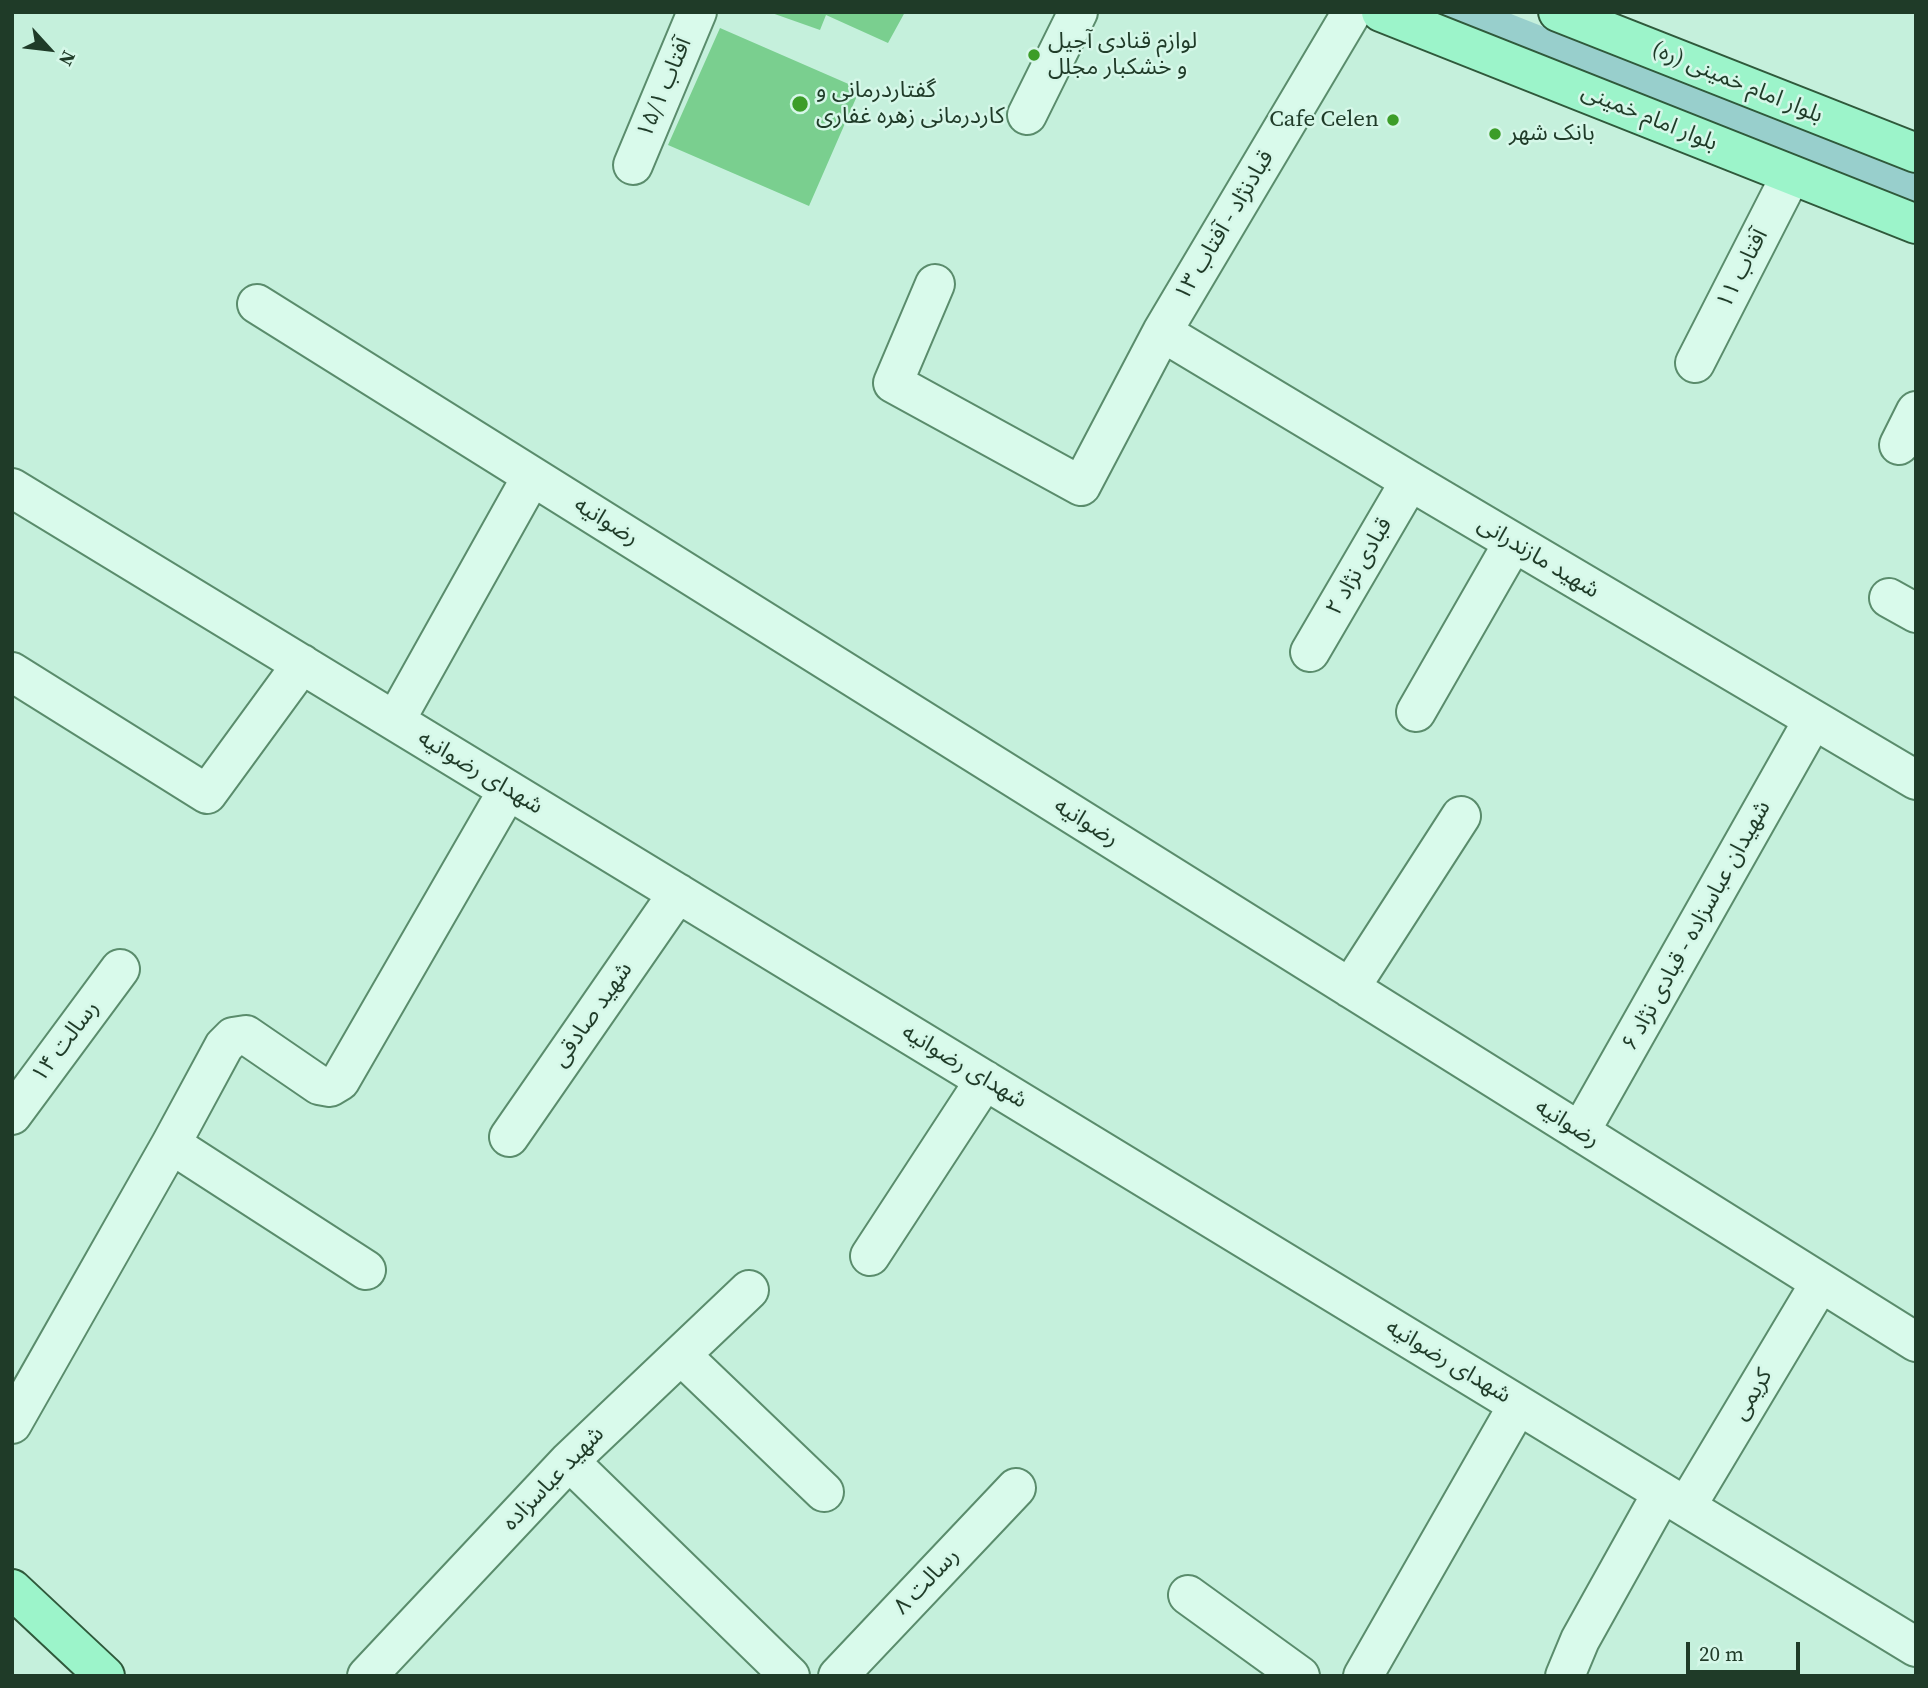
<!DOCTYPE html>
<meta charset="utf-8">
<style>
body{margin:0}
#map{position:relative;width:1928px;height:1688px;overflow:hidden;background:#c5f0dc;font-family:"Source Serif 4",serif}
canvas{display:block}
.frame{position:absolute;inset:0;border:14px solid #1f3b28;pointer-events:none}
.north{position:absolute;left:14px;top:14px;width:70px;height:70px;-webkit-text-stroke:5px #d5f7e8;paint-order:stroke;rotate:117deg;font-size:19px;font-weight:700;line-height:28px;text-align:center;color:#1f3b28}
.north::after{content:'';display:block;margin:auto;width:24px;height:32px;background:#1f3b28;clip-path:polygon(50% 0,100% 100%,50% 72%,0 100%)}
.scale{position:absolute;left:1686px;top:1642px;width:114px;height:32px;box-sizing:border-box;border:4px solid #1f3b28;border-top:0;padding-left:9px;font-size:21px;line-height:24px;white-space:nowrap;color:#1f3b28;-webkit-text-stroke:5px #d5f7e8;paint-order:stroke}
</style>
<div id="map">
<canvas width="1928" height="1688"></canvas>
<div class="frame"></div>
<div class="north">N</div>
<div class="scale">20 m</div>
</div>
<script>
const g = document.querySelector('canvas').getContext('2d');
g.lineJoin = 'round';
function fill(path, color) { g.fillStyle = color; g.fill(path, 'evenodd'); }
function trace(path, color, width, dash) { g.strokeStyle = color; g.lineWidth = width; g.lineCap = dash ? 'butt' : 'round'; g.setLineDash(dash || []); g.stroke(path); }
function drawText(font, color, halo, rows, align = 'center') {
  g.font = font + ' "Source Serif 4","Noto Sans Arabic",serif'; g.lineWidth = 5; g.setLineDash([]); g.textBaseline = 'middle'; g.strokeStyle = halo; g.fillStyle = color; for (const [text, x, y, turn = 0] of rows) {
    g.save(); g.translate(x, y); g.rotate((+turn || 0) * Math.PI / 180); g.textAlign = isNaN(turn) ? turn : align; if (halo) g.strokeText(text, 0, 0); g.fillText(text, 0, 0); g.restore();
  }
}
fill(new Path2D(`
 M1426,12H1506L1916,174V205Z`), '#98cfcc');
fill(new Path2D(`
 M769,12H905L888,43L826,15L820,30Z
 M720,28L860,89L809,206L668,145Z`), '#7acf8f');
const minor = new Path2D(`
 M1027,115L1078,12
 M633,165L697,12
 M935,284L893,383L1081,486L1162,332L1352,12
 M257,304L1916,1342
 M1162,332L1410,481L1916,780
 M1695,363L1791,175
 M1899,445L1916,411
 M12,488L1916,1647
 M1889,598L1916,613
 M1310,652L1410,481
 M12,672L207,794L302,664
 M1416,712L1513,543
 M395,721L532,476
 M1350,988L1461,816
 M12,1115L120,969
 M1580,1132L1813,720
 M509,1137L678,893
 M171,1144L366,1270
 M870,1256L985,1080
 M681,1355L824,1492
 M12,1424L171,1144L224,1046L233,1037L246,1035L319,1085L330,1087L340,1081L508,790
 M569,1461L790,1676
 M1686,1507L1820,1283
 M1188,1595L1300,1676
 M367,1676L569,1461L749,1290
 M838,1676L1016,1488
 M1363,1676L1518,1405
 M1565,1676L1580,1640L1662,1493`);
const major = new Path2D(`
 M1381,12L1916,224
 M1558,12L1916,153
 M12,1589L105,1676`);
trace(minor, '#5a8c6c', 42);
trace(major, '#2f593b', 42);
trace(minor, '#d9faeb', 38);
trace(major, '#9cf4ca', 38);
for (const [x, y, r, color] of [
 [1034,55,7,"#3c9d28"],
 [800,104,9,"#3c9d28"],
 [1393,120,7,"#3c9d28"],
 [1495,134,7,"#3c9d28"]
]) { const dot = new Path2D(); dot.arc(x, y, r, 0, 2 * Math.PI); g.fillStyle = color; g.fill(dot); trace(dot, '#d5f7e8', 2.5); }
drawText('23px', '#1f3b28', '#d5f7e8', [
 ["لوازم قنادی آجیل",1048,42],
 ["و خشکبار مجلل",1048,68],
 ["گفتاردرمانی و",816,91],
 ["کاردرمانی زهره غفاری",816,117],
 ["Cafe Celen",1379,120,"right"],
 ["بانک شهر",1509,134]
], 'left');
drawText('23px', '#1f3b28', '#d5f7e8', [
 ["بلوار امام خمینی (ره)",1737,83,22],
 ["آفتاب ۱۵/۱",665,88,-67],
 ["بلوار امام خمینی",1649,118,22],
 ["قبادنژاد - آفتاب ۱۳",1225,226,-59],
 ["آفتاب ۱۱",1743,269,-63],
 ["رضوانیه",606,522,32],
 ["شهید مازندرانی",1538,558,31],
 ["قبادی نژاد ۲",1360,567,-60],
 ["شهدای رضوانیه",480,773,31],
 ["رضوانیه",1086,823,32],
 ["شهیدان عباسزاده - قبادی نژاد ۶",1697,926,-61],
 ["شهید صادقی",593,1015,-55],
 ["رسالت ۱۴",66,1042,-53],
 ["شهدای رضوانیه",964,1067,31],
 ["رضوانیه",1567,1124,32],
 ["شهدای رضوانیه",1448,1362,31],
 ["کریمی",1753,1395,-59],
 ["شهید عباسزاده",554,1479,-46],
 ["رسالت ۸",927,1582,-46]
]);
</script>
